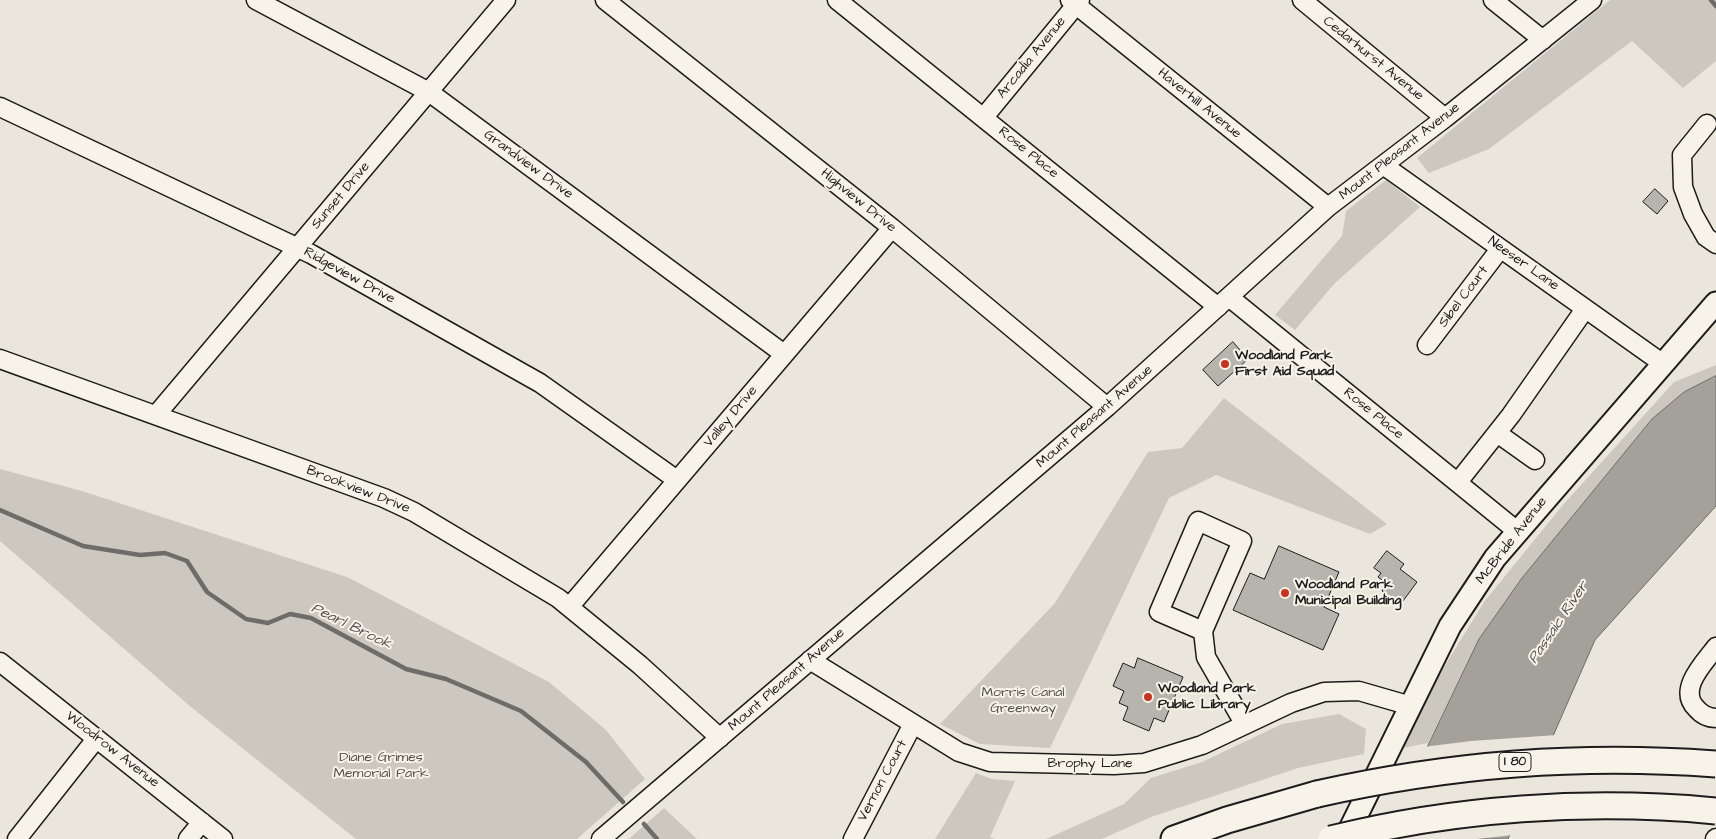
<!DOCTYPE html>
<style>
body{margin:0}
canvas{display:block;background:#eae6dc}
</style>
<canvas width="1716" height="839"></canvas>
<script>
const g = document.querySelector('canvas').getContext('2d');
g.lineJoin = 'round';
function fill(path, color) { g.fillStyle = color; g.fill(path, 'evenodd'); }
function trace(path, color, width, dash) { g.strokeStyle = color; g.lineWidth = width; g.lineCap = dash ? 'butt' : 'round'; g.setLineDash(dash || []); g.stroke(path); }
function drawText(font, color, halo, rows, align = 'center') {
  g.font = font + ' "Architects Daughter",sans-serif'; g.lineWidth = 4; g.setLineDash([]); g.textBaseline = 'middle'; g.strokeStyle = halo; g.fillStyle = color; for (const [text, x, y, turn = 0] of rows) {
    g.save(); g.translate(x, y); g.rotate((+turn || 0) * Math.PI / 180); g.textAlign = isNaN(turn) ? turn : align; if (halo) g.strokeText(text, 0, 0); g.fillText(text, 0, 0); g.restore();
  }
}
fill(new Path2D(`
 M1610,0H1716V61L1683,88L1632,41L1489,149L1429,173L1417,158Z
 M1386,180L1420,207L1334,284L1295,330L1275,315L1342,236L1346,211Z
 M1716,365V376L1652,419L1522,578L1479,639L1428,743L1403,748L1433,685L1484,602L1562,506L1674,382Z
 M1224,398L1387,524L1370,534L1216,475L1169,498L1050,748L980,744L940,724L1055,603L1148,452L1182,448Z
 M0,469L82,491L347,577L549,682L606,730L645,779L577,839H356L191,707L0,541Z
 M1339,714L1366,729L1364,754L1298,768L1151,817L1102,839H1046L1124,804L1151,778L1202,762L1282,724Z
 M976,773L992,779L1015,781L990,837L995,839H935Z
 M664,808L697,839H629L630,838Z`), '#ccc8c0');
const water = new Path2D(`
 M1716,376V506L1595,640L1508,839H1383L1479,639L1522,578L1652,419L1684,392Z`);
fill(water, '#a3a19a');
trace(water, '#6d6c68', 1);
fill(new Path2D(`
 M1557,735L1513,835L1477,839H1380L1423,747L1471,741Z`), '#eae6dc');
trace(new Path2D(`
 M1711,0L1716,6
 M0,510L83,546L140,555L165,553L187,561L207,592L246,619L268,623L290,614L311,618L406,669L446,679L521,711L586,762L623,802
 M644,824L657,839`), '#6d6c68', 4.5);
const building = new Path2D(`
 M1655,189L1668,201L1657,214L1643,202Z
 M1233,342L1248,359L1218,386L1203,370Z
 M1279,546L1339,572L1324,607L1339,614L1323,650L1233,610L1250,573L1264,579Z
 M1387,551L1404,564L1400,569L1417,582L1400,605L1382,591L1387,584L1378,577L1381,573L1374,568Z
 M1138,658L1183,677L1164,722L1154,718L1149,731L1123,720L1128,707L1119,703L1124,691L1113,686L1123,663L1134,668Z`);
fill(building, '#b6b4ac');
trace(building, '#1c1c1c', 1);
const minor = new Path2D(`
 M256,0L429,92L784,354
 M605,0L892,228L1107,407
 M837,0L1218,307
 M1070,0L1328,207
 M1302,0L1445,118
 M1493,0L1543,40
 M0,107L311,254L540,383L677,480
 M984,117L1080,0
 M1707,124L1682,155L1683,187L1693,214L1706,237L1716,244
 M1383,165L1662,363
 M1229,297L1517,531
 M1427,345L1500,249
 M0,359L384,498L414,512L558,598L640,665L720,738
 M156,415L506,0
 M1497,433L1535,460
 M1458,482L1511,415L1585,309
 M570,606L892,228
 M1203,631L1159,612L1198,521L1242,541L1203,631L1206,657L1245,725
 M1716,647C1705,662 1677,689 1696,708C1701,714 1708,718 1716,718
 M810,660L959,752L990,762L1114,765L1144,763L1202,745L1291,703L1324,692L1359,691L1411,706
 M0,662L223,839
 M17,839L96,739
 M188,839L202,822
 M601,839L1107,407L1328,207L1445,118L1592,0
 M853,839L913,724
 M1715,839L1716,838`);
const major = new Path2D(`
 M1345,839L1450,626L1495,558L1716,303`);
const highway = new Path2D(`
 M1174,839L1227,820L1317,794`);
trace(minor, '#1c1c1c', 21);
trace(major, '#1c1c1c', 25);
trace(highway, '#1c1c1c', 29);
trace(minor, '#f7f3e8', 18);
trace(major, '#f7f3e8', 21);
trace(highway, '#f7f3e8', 25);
const highwayBridge = new Path2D(`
 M1317,794C1451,764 1579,754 1716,764
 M1331,839C1455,808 1588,799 1716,811`);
trace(highwayBridge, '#1c1c1c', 29, []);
trace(highwayBridge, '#f7f3e8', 25);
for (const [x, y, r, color] of [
 [1225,364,5,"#c8321e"],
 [1285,593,5,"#c8321e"],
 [1148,697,5,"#c8321e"]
]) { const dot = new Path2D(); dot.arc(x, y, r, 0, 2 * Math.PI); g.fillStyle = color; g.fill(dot); trace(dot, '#f7f3e8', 2); }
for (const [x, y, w] of [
 [1515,762,32]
]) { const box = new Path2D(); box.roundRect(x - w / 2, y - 9.5, w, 19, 4); g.fillStyle = '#f7f3e8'; g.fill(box); trace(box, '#1c1c1c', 1); }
drawText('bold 12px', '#1c1c1c', null, [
 ["I 80",1515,762]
]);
drawText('14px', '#1c1c1c', '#f7f3e8', [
 ["Arcadia Avenue",1032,58,-51],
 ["Cedarhurst Avenue",1373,59,39],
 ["Haverhill Avenue",1199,104,39],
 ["Mount Pleasant Avenue",1400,152,-38],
 ["Rose Place",1028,153,39],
 ["Grandview Drive",528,165,36],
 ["Sunset Drive",341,196,-50],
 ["Highview Drive",858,201,39],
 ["Neeser Lane",1523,264,35],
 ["Ridgeview Drive",349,276,29],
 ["Sibel Court",1464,297,-53],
 ["Rose Place",1373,414,39],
 ["Valley Drive",731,417,-50],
 ["Mount Pleasant Avenue",1095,417,-41],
 ["Brookview Drive",358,490,21],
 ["McBride Avenue",1512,541,-52],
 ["Mount Pleasant Avenue",787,680,-41],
 ["Woodrow Avenue",112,750,38],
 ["Brophy Lane",1090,764],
 ["Vernon Court",883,781,-62]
]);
drawText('bold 14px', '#1c1c1c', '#f7f3e8', [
 ["Woodland Park",1235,356],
 ["First Aid Squad",1235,372],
 ["Woodland Park",1295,585],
 ["Municipal Building",1295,601],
 ["Woodland Park",1158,689],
 ["Public Library",1158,705]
], 'left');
drawText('14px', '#51504d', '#f7f3e8', [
 ["Morris Canal",1023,693],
 ["Greenway",1023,709],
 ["Diane Grimes",381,758],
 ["Memorial Park",381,774]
]);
drawText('italic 15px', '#52514e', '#f7f3e8', [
 ["Passaic River",1559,623,-56],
 ["Pearl Brook",351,627,26]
]);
</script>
